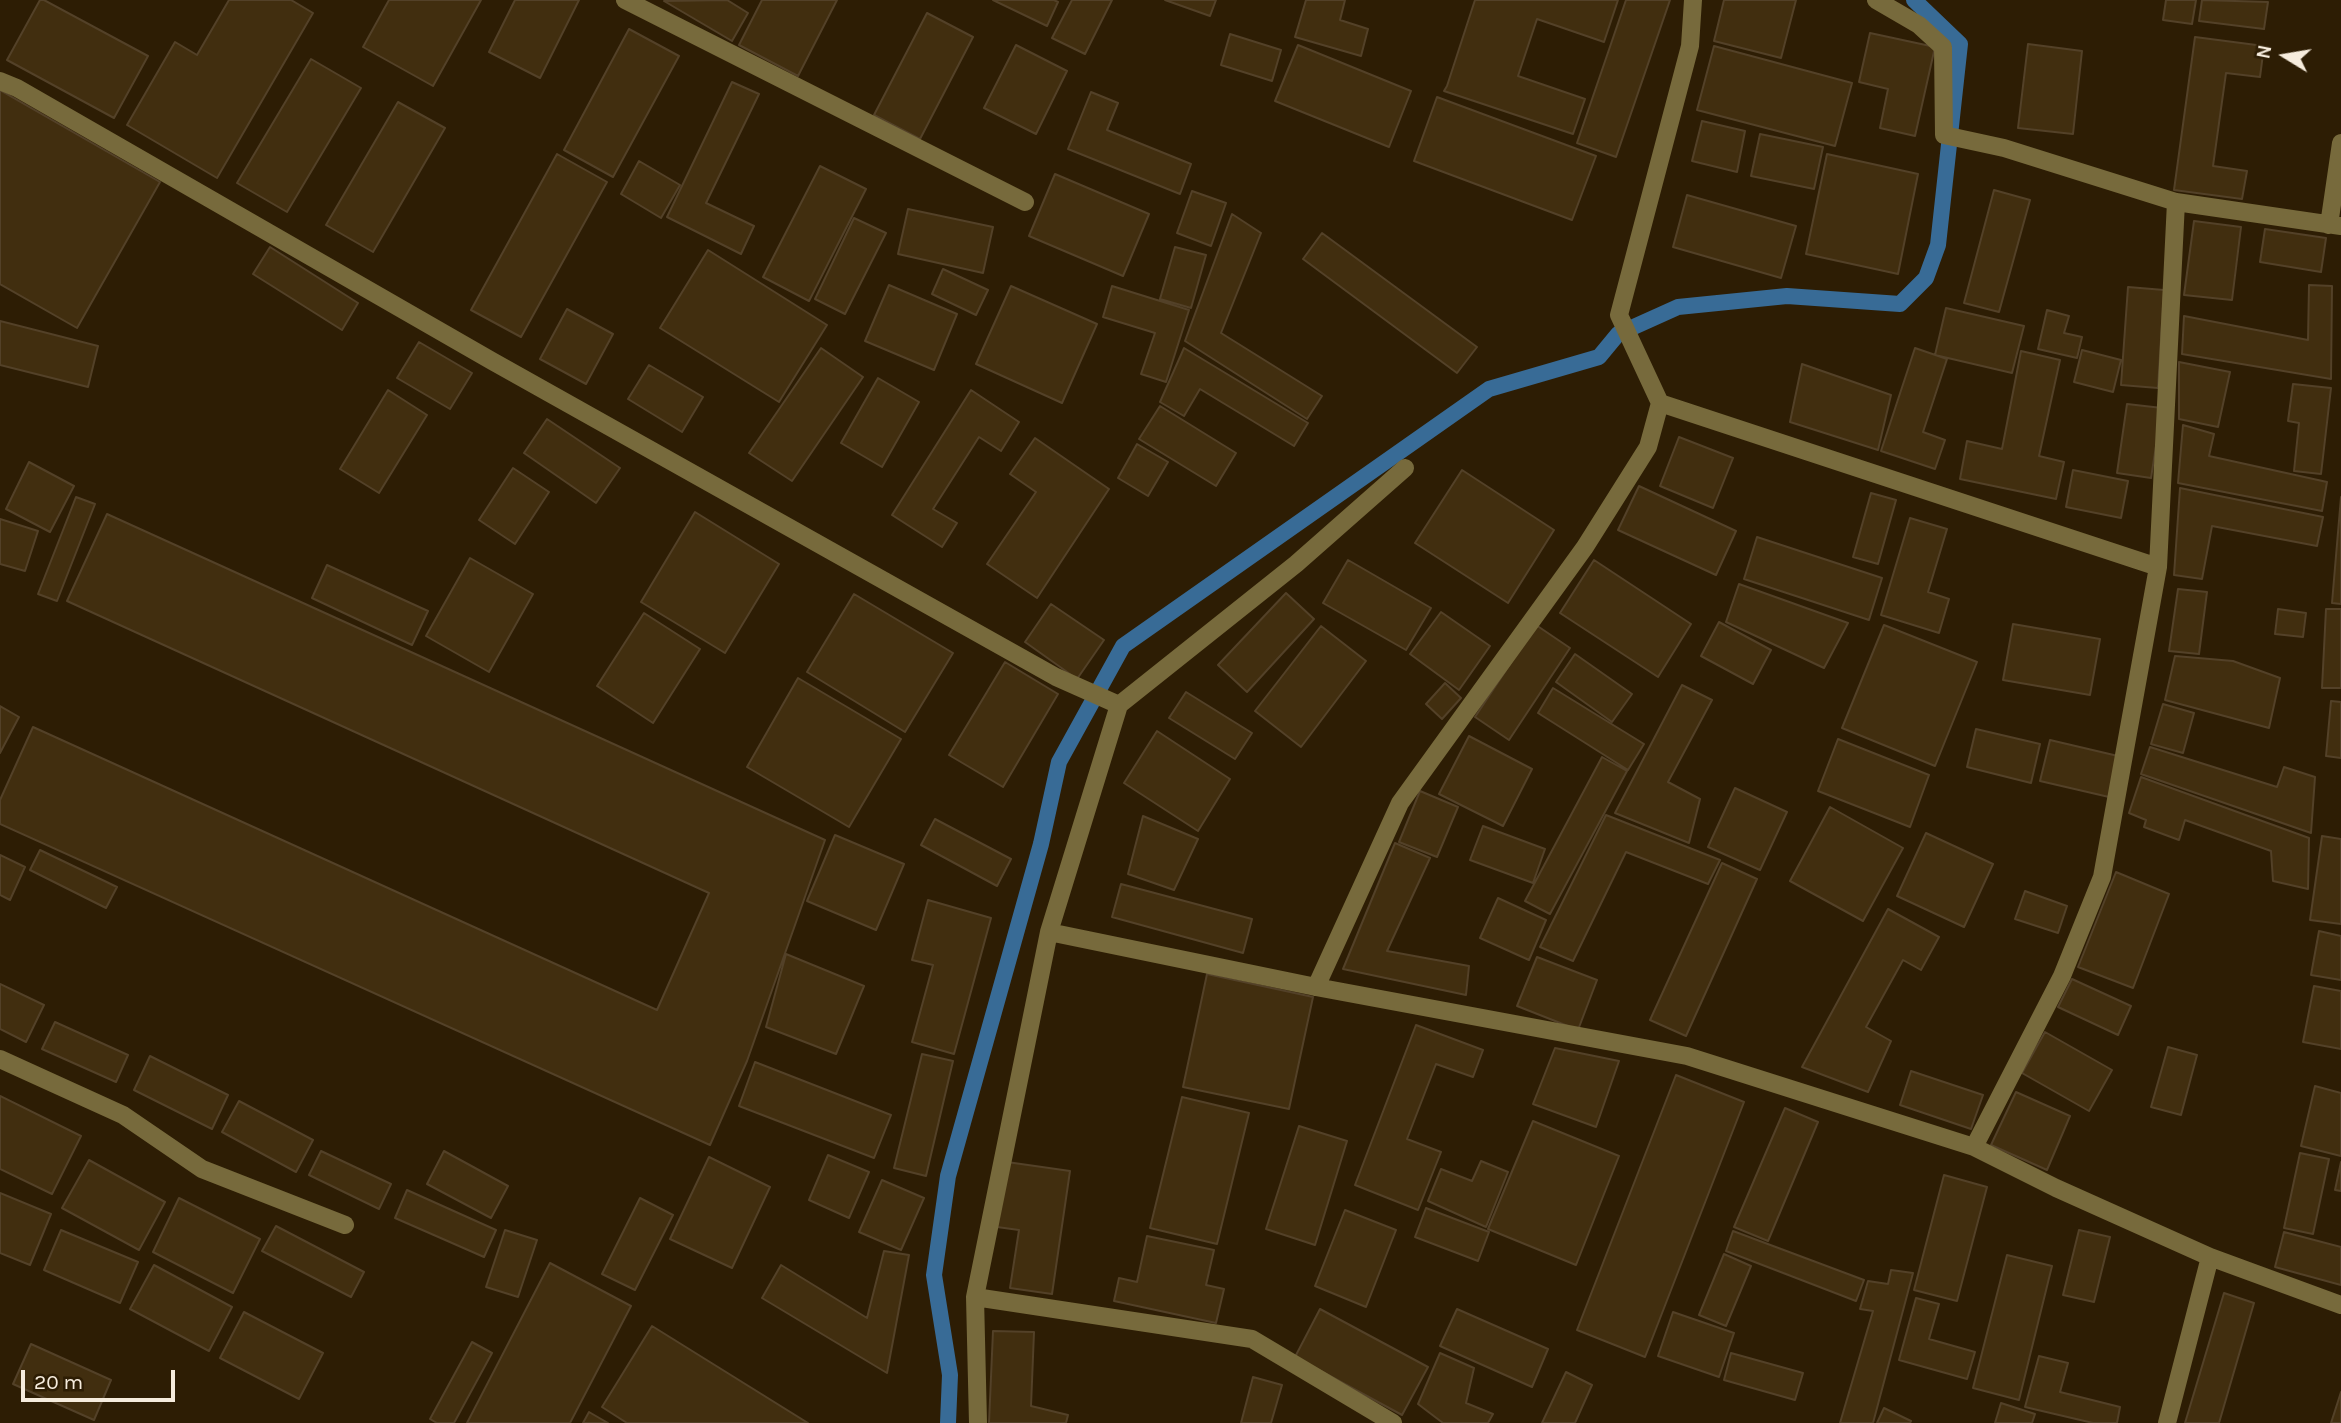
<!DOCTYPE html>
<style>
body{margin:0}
#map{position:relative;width:2341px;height:1423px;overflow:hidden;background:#2d1d04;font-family:Karla,sans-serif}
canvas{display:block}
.north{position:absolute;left:2250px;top:21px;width:70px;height:70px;-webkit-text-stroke:5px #2d1d04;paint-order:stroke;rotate:281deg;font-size:19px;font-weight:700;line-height:28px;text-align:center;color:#f6ecdd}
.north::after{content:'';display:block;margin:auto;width:24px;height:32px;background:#f6ecdd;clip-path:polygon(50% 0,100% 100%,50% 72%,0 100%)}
.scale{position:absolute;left:21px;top:1370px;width:154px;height:32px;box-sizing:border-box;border:4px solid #f6ecdd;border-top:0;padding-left:9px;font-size:21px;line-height:24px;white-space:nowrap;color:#f6ecdd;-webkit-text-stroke:5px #2d1d04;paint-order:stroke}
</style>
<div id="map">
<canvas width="2341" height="1423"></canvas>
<div class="north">N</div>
<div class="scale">20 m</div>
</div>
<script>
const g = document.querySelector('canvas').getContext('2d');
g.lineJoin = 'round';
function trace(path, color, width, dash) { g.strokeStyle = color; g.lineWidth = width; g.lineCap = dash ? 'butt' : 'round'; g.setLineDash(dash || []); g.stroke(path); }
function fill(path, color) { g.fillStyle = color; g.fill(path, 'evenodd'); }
trace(new Path2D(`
 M948,1423L950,1375L934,1275L948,1176L1041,844L1059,762L1123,646L1489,389L1599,357L1618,334L1678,307L1787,296L1900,304L1926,278L1938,245L1960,44L1914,0`), '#386b96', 16);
const building = new Path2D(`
 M40,0H44L148,56L114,118L7,60Z
 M229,0H291L313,13L217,178L127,125L175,42L197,55Z
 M389,0H481L433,86L363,47Z
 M515,0H579L540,78L489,52Z
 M727,0L748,13L732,41L664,1Z
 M762,0H837L798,76L739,45Z
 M993,0H1054L1058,2L1047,26Z
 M1072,0H1112L1085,54L1052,38Z
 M1165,0H1216L1210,16Z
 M1306,0H1345L1340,20L1368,29L1361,56L1295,37Z
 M1475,0H1618L1604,42L1537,19L1518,76L1585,99L1573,134L1444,91L1447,86Z
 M1626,0H1670L1616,157L1577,143Z
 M1724,0H1796L1781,58L1714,41Z
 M2166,0H2196L2192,24L2163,20Z
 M2202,0L2268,2L2264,29L2199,21Z
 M927,13L973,37L920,139L874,115Z
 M629,29L679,56L613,177L564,150Z
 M1870,33L1935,47L1915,136L1880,128L1888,89L1859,82Z
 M1230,34L1281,50L1272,81L1221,65Z
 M2195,37L2264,46L2260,77L2226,73L2213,166L2247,171L2242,199L2174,190Z
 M2028,44L2082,51L2073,134L2018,128Z
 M1016,45L1067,71L1036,134L984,108Z
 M1298,45L1411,91L1389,147L1275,101Z
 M1714,46L1852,83L1835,146L1697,110Z
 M311,59L361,88L287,212L237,183Z
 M732,82L759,94L706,203L754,226L741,254L667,217Z
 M0,90L160,182L77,328L0,284Z
 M1091,92L1118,103L1107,130L1191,164L1180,194L1068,149Z
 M1437,97L1596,156L1572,220L1414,161Z
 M398,102L445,128L373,252L326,225Z
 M1702,121L1745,131L1737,172L1692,161Z
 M1760,134L1823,147L1814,189L1751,176Z
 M557,154L607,182L521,337L471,310Z
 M1827,154L1918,174L1898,274L1806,254Z
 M639,161L680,185L661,218L621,194Z
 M820,166L866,189L809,301L763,277Z
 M1055,174L1149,214L1123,276L1029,236Z
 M1994,190L2030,200L1999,312L1964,303Z
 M1192,191L1226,203L1211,246L1177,233Z
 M1687,195L1796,226L1781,278L1673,247Z
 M908,209L993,227L983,273L898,254Z
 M1232,214L1261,233L1221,333L1322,396L1307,419L1185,341Z
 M854,218L886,233L845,314L815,299Z
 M2194,221L2241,227L2232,300L2184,295Z
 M2265,229L2326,238L2321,272L2260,262Z
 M1322,233L1477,347L1457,373L1303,259Z
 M270,247L358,303L342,330L253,274Z
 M1175,247L1206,255L1191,308L1160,299Z
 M708,250L827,325L779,402L660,328Z
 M943,269L988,290L976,315L932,294Z
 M889,285L957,314L934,370L865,341Z
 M2309,285L2332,286L2331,379L2182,354L2184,316L2308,340Z
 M1011,286L1097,324L1062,403L976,364Z
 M1112,286L1189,310L1166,382L1141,374L1155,333L1103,317Z
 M2128,287L2164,290L2158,388L2121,385Z
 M1946,308L2024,326L2012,373L1935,355Z
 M567,309L613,334L586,384L540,359Z
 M2047,310L2069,316L2064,333L2082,337L2077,358L2038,349Z
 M0,321L98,346L88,387L0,365Z
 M419,342L472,373L450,409L397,378Z
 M821,348L863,377L792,481L749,453Z
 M1184,348L1308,423L1294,446L1200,389L1184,416L1160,402Z
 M1915,348L1947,359L1923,432L1945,440L1935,469L1881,451Z
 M2082,350L2121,360L2113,392L2074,382Z
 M2021,351L2060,360L2039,456L2064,462L2056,499L1960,479L1967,441L2002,449Z
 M2179,362L2230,372L2218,427L2179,419Z
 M1802,364L1891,395L1878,450L1790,422Z
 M649,365L703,397L682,432L628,399Z
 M878,378L919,402L882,467L841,443Z
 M2293,384L2331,388L2321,474L2294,471L2299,423L2288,421Z
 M388,390L427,415L379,493L340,469Z
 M971,390L1019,422L1001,451L979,437L933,509L957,523L942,547L892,515Z
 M2127,404L2162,408L2151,478L2117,473Z
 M1160,406L1236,453L1216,486L1139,439Z
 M547,419L620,468L596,503L524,453Z
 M2183,425L2214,434L2209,456L2327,482L2322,511L2178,483Z
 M1679,437L1733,458L1713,508L1660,486Z
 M1035,438L1109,489L1037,598L987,564L1036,492L1010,474Z
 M1137,444L1168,462L1148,496L1118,478Z
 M29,462L74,486L50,532L6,509Z
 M513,468L549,492L515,544L479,520Z
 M1462,470L1554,530L1508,603L1415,543Z
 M2073,470L2128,481L2121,518L2066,507Z
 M1639,486L1736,531L1716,575L1618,530Z
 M2180,488L2323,517L2317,546L2212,526L2202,579L2174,575Z
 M1871,493L1896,500L1878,564L1853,557Z
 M76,497L95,504L57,601L38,594Z
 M2341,497V604L2332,603Z
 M695,512L779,564L725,653L641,602Z
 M107,514L825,840L747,1061L710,1145L0,824V800L33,727L657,1010L709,893L67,601Z
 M1910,518L1947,529L1928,592L1949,599L1939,633L1881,615Z
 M0,519L38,531L25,571L0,564Z
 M1757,537L1882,578L1869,620L1744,579Z
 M470,558L533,594L489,672L426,636Z
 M1348,560L1431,608L1406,650L1323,603Z
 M1594,560L1691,624L1658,677L1560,613Z
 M327,565L428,611L412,645L312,598Z
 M1739,584L1848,623L1824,668L1726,622Z
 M2178,589L2207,592L2199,654L2169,651Z
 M1286,593L1314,619L1247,692L1218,665Z
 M854,594L953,653L905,732L807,672Z
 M1051,604L1104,640L1077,679L1025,642Z
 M2278,609L2306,613L2303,637L2275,634Z
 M2326,609H2341V688H2322Z
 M1441,612L1490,646L1459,690L1410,654Z
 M644,613L700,649L653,723L597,686Z
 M1719,622L1771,650L1753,684L1701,656Z
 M2013,624L2100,639L2090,695L2003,680Z
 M1536,625L1570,648L1509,740L1475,717Z
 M1884,625L1977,662L1935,766L1842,728Z
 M1321,626L1366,661L1301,747L1255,711Z
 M1575,654L1632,694L1612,722L1556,682Z
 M2175,656L2233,661L2280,678L2269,728L2165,700Z
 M1005,662L1058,694L1003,787L949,755Z
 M798,678L901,739L849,827L747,767Z
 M1445,683L1461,698L1442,719L1426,704Z
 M1682,685L1712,700L1668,782L1700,799L1689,843L1615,813Z
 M1553,688L1644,744L1628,770L1538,713Z
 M1186,692L1252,733L1235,759L1169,718Z
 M2331,701L2341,702V758L2326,756Z
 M2163,704L2194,713L2183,753L2151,744Z
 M0,706L19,717L0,753Z
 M1976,729L2040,744L2031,783L1967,767Z
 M1157,731L1230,779L1198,831L1124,783Z
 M1469,736L1532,769L1503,826L1439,794Z
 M1838,739L1929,775L1910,827L1818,791Z
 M2050,740L2118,756L2109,797L2040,781Z
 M2150,747L2277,787L2284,767L2315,777L2311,833L2141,774Z
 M1602,757L1627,771L1550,914L1525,901Z
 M2141,777L2309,838L2308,889L2273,881L2271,851L2185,820L2179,840L2144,827L2146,820L2129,813Z
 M1735,788L1787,812L1760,870L1708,847Z
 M1420,791L1458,807L1437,857L1399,842Z
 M1830,807L1903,848L1863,921L1790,881Z
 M1606,815L1720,860L1708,884L1626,852L1573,961L1540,947Z
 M1143,816L1198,839L1174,890L1128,874Z
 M935,819L1011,859L997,886L921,845Z
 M1483,826L1545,849L1533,883L1470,860Z
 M1926,833L1993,864L1964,927L1897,896Z
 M835,835L904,864L876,930L807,901Z
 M2322,836L2341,839V924L2310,920Z
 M1395,843L1430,858L1387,951L1469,966L1466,995L1343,969Z
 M40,850L117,887L106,908L30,870Z
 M0,855L25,867L10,900L0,895Z
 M1722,863L1757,879L1686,1036L1650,1020Z
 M2116,872L2169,894L2133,988L2078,967Z
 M1121,884L1252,919L1243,953L1112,917Z
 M2025,891L2067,906L2058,933L2015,919Z
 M1498,898L1546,920L1529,960L1480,938Z
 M928,900L991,918L954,1054L912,1042L933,965L912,960Z
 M1888,909L1939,937L1921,970L1903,960L1866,1027L1891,1041L1868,1092L1802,1067Z
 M2319,931L2341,936V980L2311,975Z
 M786,954L864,986L836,1054L766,1027Z
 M1537,957L1597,980L1578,1030L1517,1006Z
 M1207,974L1313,997L1289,1109L1183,1087Z
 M2072,979L2131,1006L2118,1035L2058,1007Z
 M0,984L44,1005L26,1042L0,1029Z
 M2314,986L2341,991V1049L2303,1042Z
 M55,1022L128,1055L116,1082L42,1049Z
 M1416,1025L1483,1050L1473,1077L1436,1064L1407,1139L1441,1152L1418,1210L1355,1185Z
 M2045,1032L2112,1070L2089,1111L2022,1073Z
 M2168,1047L2197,1055L2181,1115L2151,1107Z
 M1555,1048L1619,1061L1596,1127L1533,1104Z
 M922,1054L953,1061L926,1176L894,1168Z
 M150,1056L228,1095L212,1129L134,1090Z
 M755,1062L891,1115L874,1158L739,1106Z
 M1911,1071L1983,1095L1971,1129L1900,1105Z
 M1676,1075L1744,1102L1645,1357L1577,1330Z
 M2315,1086L2341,1093V1156L2301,1146Z
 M2016,1092L2070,1116L2047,1170L1991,1145Z
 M0,1096L81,1136L52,1194L0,1169Z
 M1182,1097L1249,1113L1217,1244L1150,1228Z
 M239,1101L313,1140L296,1172L222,1132Z
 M1785,1108L1818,1122L1768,1241L1734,1227Z
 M1533,1121L1619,1156L1576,1265L1488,1229Z
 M1299,1126L1347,1141L1315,1245L1266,1229Z
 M321,1151L391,1184L379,1209L309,1175Z
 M444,1151L508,1186L491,1218L427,1184Z
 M2300,1153L2329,1159L2313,1234L2284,1228Z
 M828,1155L869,1172L849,1218L809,1200Z
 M709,1157L770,1187L732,1268L670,1239Z
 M89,1160L165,1202L139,1250L62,1208Z
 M1481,1161L1508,1172L1486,1227L1428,1201L1441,1169L1472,1181Z
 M1007,1162L1070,1171L1052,1294L1010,1288L1019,1230L997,1227Z
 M2341,1162V1191L2335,1190Z
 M1944,1175L1987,1187L1957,1301L1914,1290Z
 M882,1180L924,1198L901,1250L859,1232Z
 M407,1190L496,1230L484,1257L395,1218Z
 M0,1193L51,1214L30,1265L0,1253Z
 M179,1198L260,1239L233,1293L153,1252Z
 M640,1198L673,1215L635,1290L602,1274Z
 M1426,1208L1489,1232L1478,1261L1415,1237Z
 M1345,1210L1396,1230L1366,1307L1315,1286Z
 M276,1226L364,1272L351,1297L262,1251Z
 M61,1230L138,1262L120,1303L44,1270Z
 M505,1230L537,1240L518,1297L486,1287Z
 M2079,1230L2110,1237L2094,1302L2063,1295Z
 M1733,1231L1864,1280L1856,1301L1726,1251Z
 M2284,1232L2341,1247V1285L2275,1267Z
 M1147,1236L1214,1250L1206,1285L1224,1289L1216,1323L1114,1301L1119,1278L1137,1282Z
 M884,1251L909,1255L887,1373L762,1298L781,1265L867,1318Z
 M1724,1254L1751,1266L1726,1326L1699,1315Z
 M2007,1255L2052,1266L2019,1400L1973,1388Z
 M550,1263L631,1306L570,1423H467Z
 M154,1265L232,1307L209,1351L130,1309Z
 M1891,1270L1913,1273L1873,1423H1840L1873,1311L1860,1309L1868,1281L1888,1284Z
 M2224,1293L2254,1303L2219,1423H2185Z
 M1916,1298L1939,1304L1929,1339L1975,1352L1967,1379L1899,1360Z
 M1320,1309L1428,1367L1402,1415L1295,1357Z
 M1457,1309L1548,1349L1532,1387L1440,1346Z
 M244,1312L323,1353L299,1399L220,1358Z
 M1673,1312L1734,1333L1719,1377L1658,1356Z
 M652,1326L808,1423H627L602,1407Z
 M993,1331L1034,1332L1031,1406L1068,1415L1066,1423H989Z
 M472,1342L492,1353L454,1423H437L430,1419Z
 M31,1344L111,1380L94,1420L13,1384Z
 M1440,1353L1474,1368L1466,1403L1493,1414L1488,1423H1443L1418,1404Z
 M1731,1353L1803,1373L1795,1400L1724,1380Z
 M2039,1356L2068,1363L2060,1392L2120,1407L2117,1423H2093L2025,1407Z
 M1566,1372L1592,1385L1575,1423H1542Z
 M1253,1377L1282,1385L1271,1423H1241Z
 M2341,1392V1423H2331Z
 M2001,1403L2035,1414L2032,1423H1995Z
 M1884,1408L1911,1421L1910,1423H1877Z
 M589,1412L608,1423H583Z`);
fill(building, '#412e0f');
trace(building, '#534128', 2);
trace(new Path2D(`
 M625,0L1025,202
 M1876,0L1919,25L1943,47L1944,135L2004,148L2176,202L2341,226
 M0,81L17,88L492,361L1056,677L1119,705
 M2329,225L2341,143
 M1660,403L2158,567
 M1049,932L1316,987L1687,1056L1974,1147L2056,1188L2210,1257L2341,1305
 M1316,987L1400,803L1585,547L1648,447L1660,403L1619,315L1690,46L1693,0
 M0,1059L123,1115L202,1169L345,1225
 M1974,1147L2062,976L2102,877L2158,567L2176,202
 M975,1297L1252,1339L1393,1423
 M978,1423L975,1297L1049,932L1119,705L1296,564L1405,468
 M2167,1423L2210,1257`), '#776a3c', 18);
</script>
